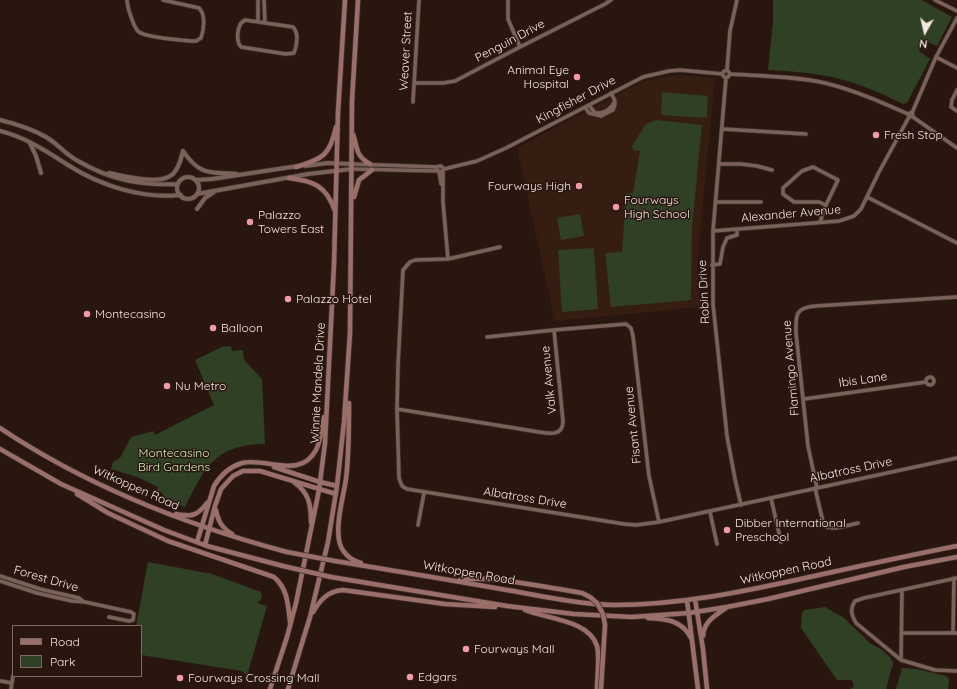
<!DOCTYPE html>
<style>
body{margin:0}
#map{position:relative;width:957px;height:689px;overflow:hidden;background:#29160e;font-family:Quicksand,sans-serif}
canvas{display:block}
.legend{position:absolute;left:12px;top:625px;width:130px;height:52px;box-sizing:border-box;background:#29160e;border:1px solid #7b6962;margin:0;padding:5px 7px;list-style:none;font-size:12px;color:#f5e6e1}
.legend li{display:flex;align-items:center;gap:8px;height:20px}
.legend b{width:20px;border:1px solid #7b6962}
.north{position:absolute;left:905px;top:12px;width:40px;height:40px;-webkit-text-stroke:3px #29160e;paint-order:stroke;rotate:188deg;font-size:11px;font-weight:700;line-height:16px;text-align:center;color:#f5e6e1}
.north::after{content:'';display:block;margin:auto;width:14px;height:18px;background:#f5e6e1;clip-path:polygon(50% 0,100% 100%,50% 72%,0 100%)}
</style>
<div id="map">
<canvas width="957" height="689"></canvas>
<ul class="legend">
<li><b style="height:5px;background:#9b6f69"></b>Road</li>
<li><b style="height:11px;background:#2f4025"></b>Park</li>
</ul>
<div class="north">N</div>
</div>
<script>
const g = document.querySelector('canvas').getContext('2d');
g.lineJoin = 'round';
function fill(path, color) { g.fillStyle = color; g.fill(path, 'evenodd'); }
function trace(path, color, width, dash) { g.strokeStyle = color; g.lineWidth = width; g.lineCap = dash ? 'butt' : 'round'; g.setLineDash(dash || []); g.stroke(path); }
function drawText(font, color, halo, rows, align = 'center') {
  g.font = font + ' Quicksand,sans-serif'; g.lineWidth = 3; g.setLineDash([]); g.textBaseline = 'middle'; g.strokeStyle = halo; g.fillStyle = color; for (const [text, x, y, turn = 0] of rows) {
    g.save(); g.translate(x, y); g.rotate((+turn || 0) * Math.PI / 180); g.textAlign = isNaN(turn) ? turn : align; if (halo) g.strokeText(text, 0, 0); g.fillText(text, 0, 0); g.restore();
  }
}
fill(new Path2D(`
 M679,75L715,78L697,265L700,307L555,321L517,148L643,81Z`), '#361d12');
fill(new Path2D(`
 M773,0H922L952,17L937,46L924,40L919,51L930,59L907,103L903,104C877,91 849,79 820,75C803,72 785,71 768,70L773,22Z
 M662,92L708,96L707,118L661,115Z
 M656,120L702,125L692,227L691,300L611,307L605,253L622,252L626,193H633L640,151L633,150L632,146L646,124Z
 M580,214L584,236L561,240L557,218Z
 M594,248L598,309L562,312L558,250Z
 M231,346L232,351L243,350L244,360L262,379L265,444C216,444 205,467 185,507L168,501L161,492L157,491L158,487L137,477L111,469L113,462L120,458L131,437L153,431L155,435L214,405L195,360L222,347Z
 M148,562L212,574L261,592L262,598L257,603L267,606L247,676L242,671L141,655V626H136Z
 M825,607L844,618L870,643L882,650L890,657L893,663L886,689H851V688L854,687L852,680H837L801,628L802,613L804,610Z
 M902,668L917,669L946,676L949,679L948,689H896Z`), '#2f4025');
const minor = new Path2D(`
 M127,0C127,6 134,29 139,32C148,38 180,40 192,41H196L201,38C204,29 206,15 199,8L163,0
 M258,0V22
 M264,0L265,23
 M508,0V19L520,47
 M935,0L957,11
 M245,20L293,27C299,33 297,45 294,53L286,54L241,47C236,41 237,30 241,23Z
 M936,57L957,68
 M727,70L730,31L737,0
 M722.5 74a3.5 3.5 0 1 1 7 0a3.5 3.5 0 1 1-7 0Z
 M730,74C761,76 794,76 825,83C854,90 881,102 908,114L912,112L913,116L909,117L908,114
 M726,78L713,231V304L727,436L735,479L741,505
 M414,83H443L455,81L520,47L605,4L611,0
 M957,90L952,100L951,107L957,111
 M413,102L419,0
 M589,105L595,113C605,114 611,109 615,101L611,93
 M585,107L589,113L601,116L613,110L615,104
 M912,113L936,57L957,18
 M913,117L957,148
 M722,129L806,134
 M352,164L438,167
 M719,164H741L757,166L772,170
 M437 169a3 3 0 1 1 6 0a3 3 0 1 1-6 0Z
 M352,169L438,171
 M444,169L477,161L506,148L643,77L669,71L680,70L723,74
 M443,170V202L448,259
 M439,171L441,184
 M867,197L957,243
 M716,202H761
 M820,222L826,205L819,202H794L783,194V188L802,171L813,167L838,180L826,205
 M713,231L839,221L854,216L861,209L879,172L909,117
 M500,247L448,259L415,260L410,262L403,270L398,365L397,409L399,478L402,486L407,489L624,524L636,525L659,522L957,458
 M712,265L720,264L723,247L727,238L737,235V229
 M487,337L554,330
 M926 381a4 4 0 1 1 8 0a4 4 0 1 1-8 0Z
 M804,399L926,382
 M397,409L539,432C550,434 563,436 563,421L554,330L626,324L631,328L633,336L649,476L659,522
 M815,488L824,526C833,531 848,525 858,523
 M817,488L808,446L796,333C796,316 794,308 815,306L957,297
 M771,498L781,542
 M710,512L717,544
 M418,525L424,493
 M0,576L40,589L79,598L84,602
 M957,578L864,598L855,601C850,609 851,614 856,623L901,660L935,670L957,671
 M0,581L37,593L72,601L85,602L131,612L134,614L133,620L129,621L109,617
 M902,633H957
 M953,633L954,578
 M901,660L902,590
 M0,681L12,683
 M11,689L13,676`);
const tertiary = new Path2D(`
 M0,120C16,124 32,129 46,137C58,144 66,155 78,161C111,180 141,186 178,184
 M0,131C25,137 46,151 68,165C101,186 142,199 181,195
 M30,143L36,156L41,173
 M183,151C200,176 210,172 237,174
 M305,166L328,163L352,164
 M109,173C125,176 160,186 173,174C179,168 181,159 183,151
 M177 188a11 11 0 1 1 22 0a11 11 0 1 1-22 0Z
 M196,180L212,179L298,166
 M197,194L308,174L352,169
 M197,209L205,198L214,192`);
const secondary = new Path2D(`
 M353,134C358,149 355,155 370,164
 M296,167C323,159 330,155 336,127
 M289,178C313,181 326,185 335,211
 M354,197L359,180L372,170
 M349,403C349,428 349,454 346,479C343,498 336,522 339,540C341,552 350,560 361,563
 M0,428C87,486 186,525 287,552
 M0,449L61,484L164,530L207,546L283,566
 M274,467L320,482L337,486
 M295,483C309,493 311,505 311,522
 M77,494L108,513L168,541L274,577C288,589 288,605 290,622
 M216,510C218,521 222,528 232,534
 M176,514C192,517 197,516 207,503
 M197,542L214,486C220,476 229,467 242,463C266,457 300,480 316,450C321,440 322,428 324,417
 M205,545L215,506L221,489L233,476L243,471H260L336,494
 M335,561C390,570 445,579 501,589C538,595 575,604 614,605C678,605 742,592 805,578C856,567 906,556 957,546
 M331,577L507,606L574,614L632,617L689,613L727,607L768,599L904,567L957,557
 M460,580C487,575 531,585 559,589
 M695,599L703,649L707,689
 M687,600L698,689
 M525,610C547,619 589,620 597,646C600,659 597,676 597,689
 M313,612C320,600 328,591 343,590L445,604L495,607
 M648,618C666,619 682,620 691,638
 M703,636C704,621 715,616 726,608
 M270,689L287,637L296,603L319,490L325,443L334,264L338,112L345,0
 M288,689L310,617L328,542L337,486L344,422L350,333L352,101L358,0`);
trace(minor, '#3f302d', 5);
trace(tertiary, '#3f302d', 5.5);
trace(secondary, '#3f302d', 6);
trace(minor, '#7a6259', 3.5);
trace(tertiary, '#7a6259', 4);
trace(secondary, '#9b6f69', 4.5);
const secondaryBridge = new Path2D(`
 M287,552L335,561
 M283,566L331,577
 M559,589L582,593L590,597L597,603L603,614L605,625L601,689`);
trace(secondaryBridge, '#3f302d', 6, []);
trace(secondaryBridge, '#9b6f69', 4.5);
for (const [x, y, r, color] of [
 [577,77,4,"#f39aa8"],
 [876,135,4,"#f39aa8"],
 [579,186,4,"#f39aa8"],
 [616,207,4,"#f39aa8"],
 [250,222,4,"#f39aa8"],
 [288,299,4,"#f39aa8"],
 [87,314,4,"#f39aa8"],
 [213,328,4,"#f39aa8"],
 [167,386,4,"#f39aa8"],
 [727,530,4,"#f39aa8"],
 [466,649,4,"#f39aa8"],
 [410,677,4,"#f39aa8"],
 [180,678,4,"#f39aa8"]
]) { const dot = new Path2D(); dot.arc(x, y, r, 0, 2 * Math.PI); g.fillStyle = color; g.fill(dot); trace(dot, '#29160e', 1.5); }
drawText('12px', '#f5e6e1', '#29160e', [
 ["Penguin Drive",510,41,-28],
 ["Weaver Street",406,51,-87],
 ["Kingfisher Drive",576,100,-28],
 ["Alexander Avenue",791,214,-5],
 ["Robin Drive",704,292,-93],
 ["Flamingo Avenue",791,368,-95],
 ["Valk Avenue",549,380,-96],
 ["Ibis Lane",863,380,-8],
 ["Winnie Mandela Drive",318,383,-87],
 ["Fisant Avenue",633,425,-96],
 ["Albatross Drive",851,470,-12],
 ["Witkoppen Road",136,488,24],
 ["Albatross Drive",525,498,9],
 ["Witkoppen Road",786,571,-12],
 ["Witkoppen Road",469,573,10],
 ["Forest Drive",46,579,16]
]);
drawText('12px', '#f5e6e1', '#29160e', [
 ["Animal Eye",569,70,"right"],
 ["Hospital",569,84,"right"],
 ["Fresh Stop",884,135],
 ["Fourways High",571,186,"right"],
 ["Fourways",624,200],
 ["High School",624,214],
 ["Palazzo",258,215],
 ["Towers East",258,229],
 ["Palazzo Hotel",296,299],
 ["Montecasino",95,314],
 ["Balloon",221,328],
 ["Nu Metro",175,386],
 ["Dibber International",735,523],
 ["Preschool",735,537],
 ["Fourways Mall",474,649],
 ["Edgars",418,677],
 ["Fourways Crossing Mall",188,678]
], 'left');
drawText('12px', '#c9eeb4', '#29160e', [
 ["Montecasino",174,453],
 ["Bird Gardens",174,467]
]);
</script>
